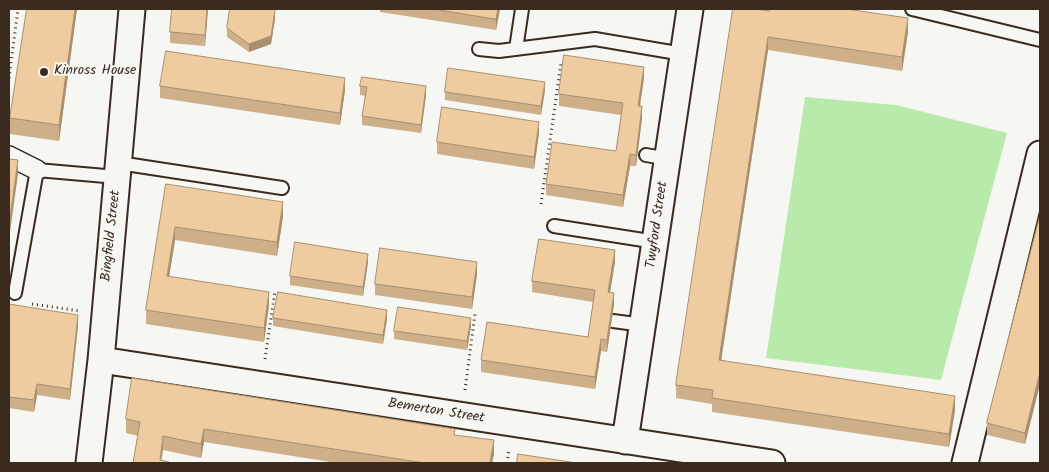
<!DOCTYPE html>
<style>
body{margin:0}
#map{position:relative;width:1049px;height:472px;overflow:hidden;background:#f6f6f2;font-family:Kalam,sans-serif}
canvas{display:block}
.frame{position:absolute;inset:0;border:10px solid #3b2a1e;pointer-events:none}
</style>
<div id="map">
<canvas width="1049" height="472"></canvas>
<div class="frame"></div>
</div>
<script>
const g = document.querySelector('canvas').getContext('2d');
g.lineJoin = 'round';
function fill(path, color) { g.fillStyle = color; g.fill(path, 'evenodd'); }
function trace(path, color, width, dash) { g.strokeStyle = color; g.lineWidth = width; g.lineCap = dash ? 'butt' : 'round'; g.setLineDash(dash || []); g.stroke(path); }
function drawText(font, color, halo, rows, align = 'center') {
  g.font = font + ' Kalam,sans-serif'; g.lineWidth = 4; g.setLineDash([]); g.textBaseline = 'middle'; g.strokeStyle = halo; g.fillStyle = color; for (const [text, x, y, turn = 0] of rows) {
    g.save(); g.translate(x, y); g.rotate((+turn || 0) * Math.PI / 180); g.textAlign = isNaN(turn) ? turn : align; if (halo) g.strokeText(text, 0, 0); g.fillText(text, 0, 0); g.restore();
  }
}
fill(new Path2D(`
 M805,97L896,105L1007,133L941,380L766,358Z`), '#b8ebab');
const service = new Path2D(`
 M912,9L1040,40
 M479,49L499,51L595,39L683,54
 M516,49L522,9
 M646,155L668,159
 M119,163L282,188
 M554,226L656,242
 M15,293L37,170L117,177
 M613,321L643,325`);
const pedestrian = new Path2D(`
 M9,156L37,170`);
const minor = new Path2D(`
 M101,360L772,463
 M625,441L690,9
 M89,463L101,360L132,9
 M965,463L1040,154`);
trace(service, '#3b2a1e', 16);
trace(pedestrian, '#3b2a1e', 22);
trace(minor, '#3b2a1e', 29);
trace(new Path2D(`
 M9,78L18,9
 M541,204L561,63
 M32,304L80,311
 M265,359L275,291
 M465,390L475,314
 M507,463L509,449`), '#3b2a1e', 3, [1, 4]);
trace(service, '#f6f6f2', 12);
trace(pedestrian, '#f6f6f2', 19);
trace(minor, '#f6f6f2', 25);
fill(new Path2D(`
 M27,9H77L59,141L10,134V118Z
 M172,9H208L205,46L170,43V32Z
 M380,9H500L496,30L380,12Z
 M770,11L908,32L902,71L768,50L721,361L955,410L949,447L712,412V404L676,398V385Z
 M275,19L271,44L249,52L227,37V28Z
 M644,78L640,106L642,118L636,166H630L623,207L546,195V184L616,151L621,115L559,106V94Z
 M160,86L345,90L340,125L160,98Z
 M360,86L426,95L421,133L362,125V116L365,96L360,95Z
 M545,90L541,115L445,100V92Z
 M539,133L534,169L437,154V142Z
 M166,184L283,216L277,256L175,240L169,276L269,305L264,342L146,324V310Z
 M1040,215V384L1025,444L987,435V423Z
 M368,262L363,296L290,285V276Z
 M615,262L610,292L614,304L607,352L601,351L595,389L481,372V360L588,337L593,302L532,292V281Z
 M477,274L472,309L375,295V284Z
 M9,304L78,326L70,400L37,395L34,412L9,408Z
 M273,318L387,319L383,344L273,326Z
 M471,326L467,350L394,339V331Z
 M126,419L455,435L494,454L492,463H337L204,442L201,458L163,450L133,463L138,436L126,433Z`), '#cdaf89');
fill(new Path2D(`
 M75,9H77L59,141V125Z
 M207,9H208L205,46V35Z
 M498,9H500L496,30V19Z
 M275,10V19L271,44L249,52V44Z
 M908,18V32L902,71V57Z
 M768,37V50L719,374V360Z
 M644,67V78L638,117V106Z
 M345,78V90L340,125V113Z
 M545,82V90L541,115V106Z
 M426,86V95L421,133V125Z
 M642,106V118L636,166V155Z
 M539,122V133L534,169V157Z
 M630,154V166L623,207V195Z
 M18,160V174L9,239V225Z
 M283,202V216L277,256V242Z
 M175,227V240L167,290V276Z
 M615,250V262L608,304V292Z
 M368,254V262L363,296V287Z
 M477,262V274L472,309V297Z
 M269,292V305L264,342V328Z
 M614,293V304L607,352V340Z
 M387,310V319L383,344V335Z
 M78,315V326L70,400V389Z
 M471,318V326L467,350V341Z
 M601,339V351L595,389V377Z
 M1040,372V384L1025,444V433Z
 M37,384V395L34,412V400Z
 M955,396V410L949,447V434Z
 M204,429V442L201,458V444Z
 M163,436V450L161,463H160Z
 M494,440V454L492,463H490Z`), '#a78f6f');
const building = new Path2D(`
 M27,9H75L59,125L10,118Z
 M172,9H207L205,35L170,32Z
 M230,9H273L275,10L271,36L249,44L227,28Z
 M434,9H498L496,19Z
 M733,9H755L770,11V9H846L908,18L902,57L768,37L719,360L955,396L949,434L712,398L713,390L676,385Z
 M166,51L345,78L340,113L160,86Z
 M564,55L644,67L638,106H642L636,155L630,154L623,195L546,184L552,142L616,151L623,103L559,94Z
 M448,68L545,82L541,106L445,92Z
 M362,77L426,86L421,125L362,116L367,87L360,86Z
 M442,107L539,122L534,157L437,142Z
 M9,159L18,160L9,225Z
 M166,184L283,202L277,242L175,227L167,276L269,292L264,328L146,310Z
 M1040,215V372L1025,433L987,423Z
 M539,239L615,250L608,292L614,293L607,340L601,339L595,377L481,360L487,322L588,337L595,290L532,281Z
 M295,242L368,254L363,287L290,276Z
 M380,248L477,262L472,297L375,284Z
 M278,292L387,310L383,335L273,318Z
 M9,304L78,315L70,389L37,384L34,400L9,397Z
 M398,307L471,318L467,341L394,331Z
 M132,378L455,429L454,435L494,440L490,463H425L204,429L201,444L163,436L160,460L169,462V463H133L140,422L126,419Z
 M518,454L577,463H517Z`);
fill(building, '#eecc9f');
trace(building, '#a78f6f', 1);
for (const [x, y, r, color] of [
 [44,72,5,"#3b2a1e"]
]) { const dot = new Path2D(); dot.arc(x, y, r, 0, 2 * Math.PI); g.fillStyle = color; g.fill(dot); trace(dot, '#f6f6f2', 2); }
drawText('14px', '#3b2a1e', '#f6f6f2', [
 ["Kinross House",54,72]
], 'left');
drawText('14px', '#3b2a1e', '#f6f6f2', [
 ["Twyford Street",658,225,-82],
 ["Bingfield Street",112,236,-84],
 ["Bemerton Street",436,412,9]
]);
</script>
